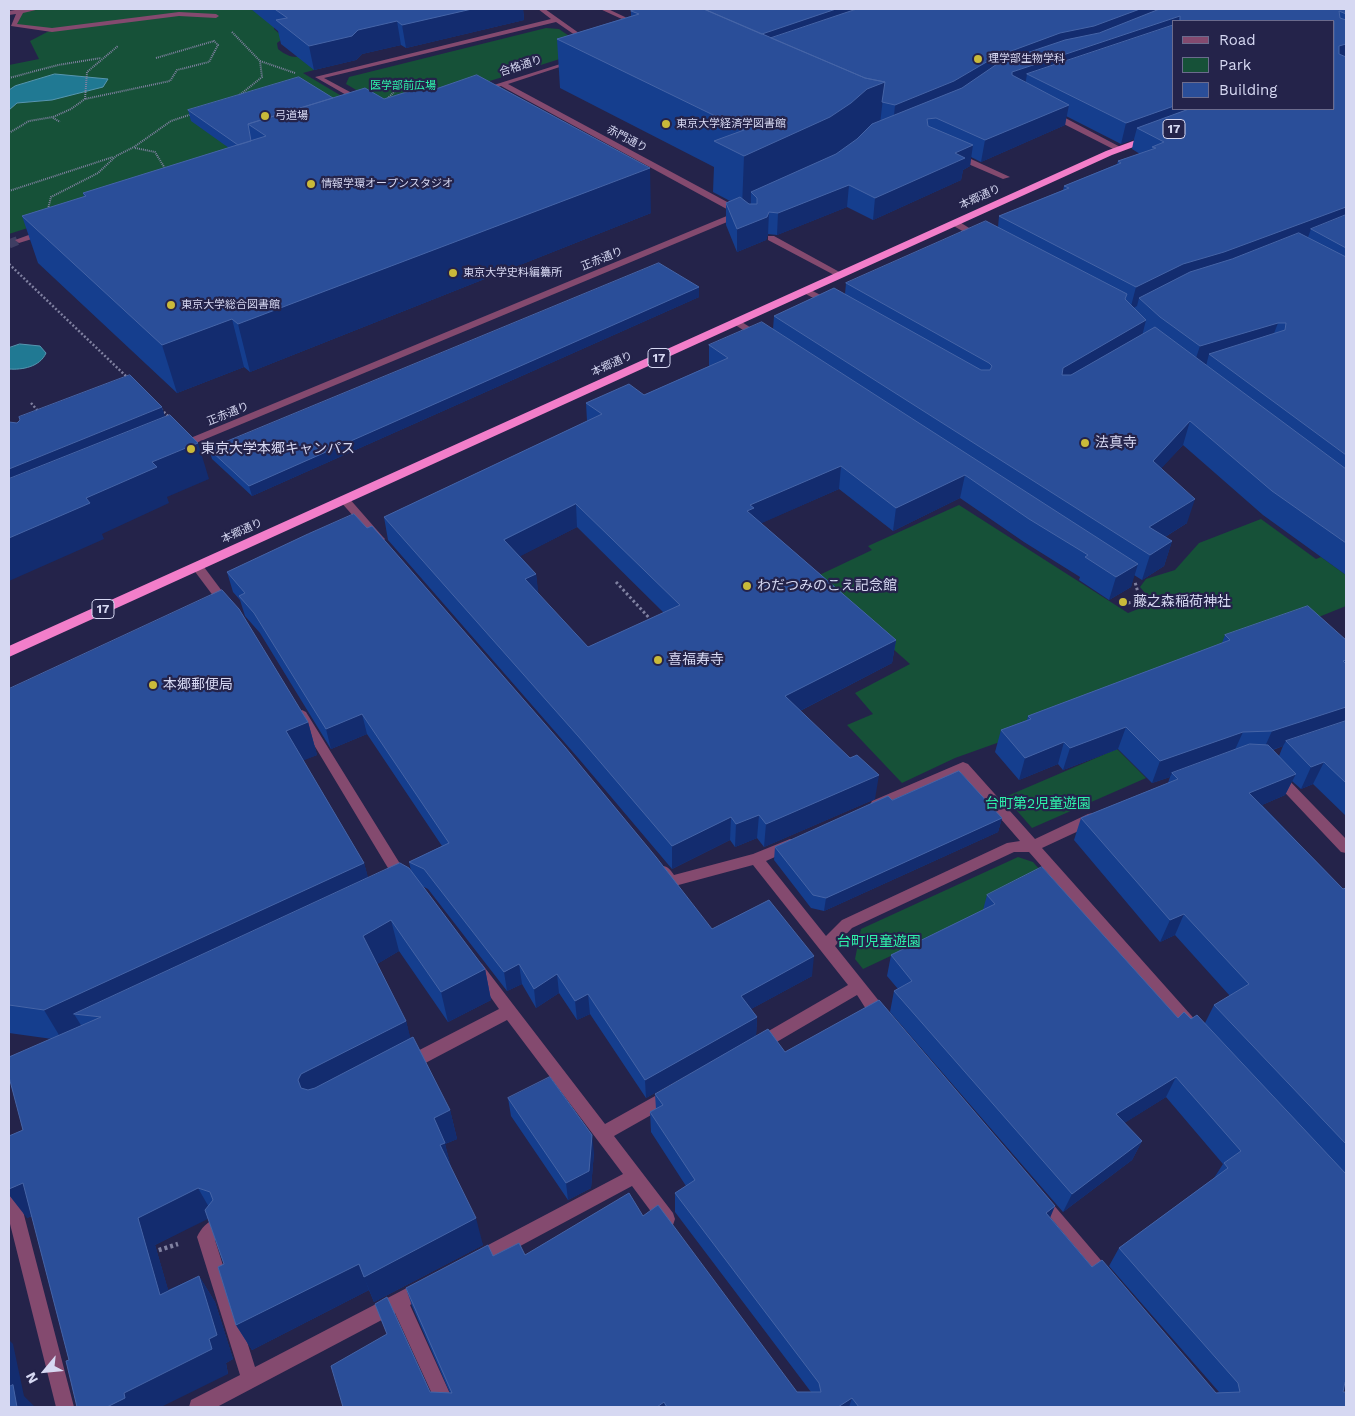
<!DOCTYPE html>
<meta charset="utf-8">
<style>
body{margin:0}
#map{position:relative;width:1355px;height:1416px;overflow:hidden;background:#24234a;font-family:"Work Sans",sans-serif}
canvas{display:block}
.frame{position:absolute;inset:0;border:10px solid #d6d8f2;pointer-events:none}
.legend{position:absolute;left:1172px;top:20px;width:162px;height:90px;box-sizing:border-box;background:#24234a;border:1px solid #6b6b8d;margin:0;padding:6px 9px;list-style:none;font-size:15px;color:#d6d8f2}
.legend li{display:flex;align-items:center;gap:10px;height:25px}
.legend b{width:25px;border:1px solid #6b6b8d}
.north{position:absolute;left:20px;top:1346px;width:50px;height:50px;-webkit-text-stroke:4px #24234a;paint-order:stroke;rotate:242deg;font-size:14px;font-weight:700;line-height:20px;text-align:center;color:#d6d8f2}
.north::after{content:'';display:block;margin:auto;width:18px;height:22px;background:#d6d8f2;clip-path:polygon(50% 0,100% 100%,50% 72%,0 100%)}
</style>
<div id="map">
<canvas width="1355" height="1416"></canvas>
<div class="frame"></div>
<ul class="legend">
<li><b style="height:6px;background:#844a6f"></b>Road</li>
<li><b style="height:14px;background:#165138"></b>Park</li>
<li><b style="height:14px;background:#2a4e99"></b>Building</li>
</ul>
<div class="north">N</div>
</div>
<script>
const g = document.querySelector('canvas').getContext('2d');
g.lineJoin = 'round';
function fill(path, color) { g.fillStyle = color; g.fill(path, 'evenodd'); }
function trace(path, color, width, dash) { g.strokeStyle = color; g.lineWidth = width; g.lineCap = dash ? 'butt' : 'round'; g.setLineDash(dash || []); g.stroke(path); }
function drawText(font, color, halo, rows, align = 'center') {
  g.font = font + ' "Work Sans","Noto Sans JP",sans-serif'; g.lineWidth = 4.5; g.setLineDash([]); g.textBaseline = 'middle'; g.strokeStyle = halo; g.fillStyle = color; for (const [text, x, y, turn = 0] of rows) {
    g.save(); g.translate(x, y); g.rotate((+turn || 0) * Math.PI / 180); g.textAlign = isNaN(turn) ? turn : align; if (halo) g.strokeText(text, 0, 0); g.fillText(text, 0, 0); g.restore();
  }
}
fill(new Path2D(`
 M37,9H251L274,24V29L284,38L277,43L278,49C293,61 299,57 316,52L336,64L303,73L375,116L9,234V110L17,103L52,100L15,86L9,90V65L39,59L30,41L51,30L13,25L21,11Z
 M546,28L559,29L585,47L582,52L404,108H387L346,84L349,77Z
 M959,505L1128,613L1153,603L1140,587L1146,579L1175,570L1199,543L1261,519L1316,559L1321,557L1346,575V606L1078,714L955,758L902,783L847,725L873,714L855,693L910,664L813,578L872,550L868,546Z
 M1117,749L1146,778L1032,828L1005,797Z
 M1018,857L1033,862L1050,881L863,969L855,959L861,929Z`), '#165138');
const water = new Path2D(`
 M55,74L108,79L103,87L52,100L17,103L9,110V90L15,86Z
 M20,344L40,346L46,353C40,367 22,370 9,369V348Z`);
fill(water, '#207993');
trace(water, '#5796b0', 1);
trace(new Path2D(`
 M9,244L19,240`), '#3f3e63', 9, [9, 5]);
trace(new Path2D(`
 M232,32L260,61L262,77L237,97
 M156,58L214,41
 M260,61L295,73
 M9,78L58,65L101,58
 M85,99L87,72L118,46
 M386,100L395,91L418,80
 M53,118L60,122
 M9,133L29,121L53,117L71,109L85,99L170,81L177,70L209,62L218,45L213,40
 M135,148L155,152L166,170
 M9,191L113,157
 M48,209L51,197L98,173L116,156L134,147L171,121L192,114`), '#8081a1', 2, [1, 1]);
trace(new Path2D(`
 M9,264L129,379
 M31,403L39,412
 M161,409L171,419`), '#8081a1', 2.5, [2, 2]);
trace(new Path2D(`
 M616,582L652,621
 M1128,603L1134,602L1139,596L1135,582`), '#8081a1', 3, [2.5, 2.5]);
trace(new Path2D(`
 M153,1252L178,1244`), '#8081a1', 4.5, [3, 3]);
fill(new Path2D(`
 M21,9H40L23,13L17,24L52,28L179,12L216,14L219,16L216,18L179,16L52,32L11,26L16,14L9,15V11Z
 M538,9H545L593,43L588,44L556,22L324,78L365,100V104H362L315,77L551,19Z
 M600,9H608L642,25L637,26Z
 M573,60L578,61L508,84L744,211V215L184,448H176V444L734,213L501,86L482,92L478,90Z
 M1048,112H1054L1124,149L1117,151L1048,116Z
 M952,153H958L1010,177L1003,179L952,157Z
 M952,221H958L985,238L978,240L952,225Z
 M45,229L48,230V234L19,243L15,240Z
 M768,236H774L845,275L838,277L768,240Z
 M807,288L834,302L835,304L831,307L828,306L804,293L803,291Z
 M737,319L764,336V340H758L734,324L732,322Z
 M344,496L348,497L383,537L385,539L383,541H375L340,501L339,499L340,497Z
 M197,562L201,563L231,603L233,606L231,609H223L193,569L191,566Z
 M302,710L306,712L407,875L409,879L407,883L402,885L397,883L296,715L298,712Z
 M963,762L968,764L1035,839L1088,814L1093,813L1098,814L1100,818L1098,822L1042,848L1198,1023L1201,1028L1198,1033L1193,1035L1188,1033L1029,852H1014L852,928L835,946L887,1011L890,1016L887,1021C874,1026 864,1005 857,995L763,1050L758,1052L753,1050L750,1045L753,1040L848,985L753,865L671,887C664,884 659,878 656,871L658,867C666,864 669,868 674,875L753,854L790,839L795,840L797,844L795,848L766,861L826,936L842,920L1007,843L1020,841L961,773L882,809L877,810L872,809L870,805L872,801Z
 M1278,772L1283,774L1346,839V853L1341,852L1273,780L1271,777L1273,774Z
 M477,962L482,964L605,1124L664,1091L670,1089L676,1091L678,1096L676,1101L614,1136L673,1213L675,1219L673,1225L667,1227L661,1225L632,1186L483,1266L477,1269L471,1266L468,1260L471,1254L623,1174L507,1020L414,1069L408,1071L402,1069L400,1064L402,1059L499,1009L470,968L472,964Z
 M9,1180L15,1182L17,1188L74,1407H56L9,1220Z
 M1040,1194L1046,1196L1111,1272L1114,1278L1111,1284L1105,1287L1099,1284L1034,1208L1032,1202L1034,1196Z
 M217,1218L223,1220L226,1226L223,1232L215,1240L255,1367L424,1279L430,1282L433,1288L430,1294L410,1305L456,1407H438L395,1313L217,1407H189L191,1400L240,1375L197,1237C201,1228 208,1221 217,1218Z`), '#844a6f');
fill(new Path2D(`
 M1152,134L1155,135V139L1112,155L9,657V646L1106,151Z`), '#f27eca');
fill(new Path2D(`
 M251,9H523L524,20L406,48L401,45L362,54L356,60L314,70L281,44L278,31Z
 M1346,9V575L1263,515L1183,445L1161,468L1187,523L1165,537L1172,541L1164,566L1142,580L1134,575L1131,587L1109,600L1079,580L1080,577L1024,542L960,498L893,531L839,489L761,523L896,640L892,663L800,711L875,799L764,847L757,838L735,847L730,840L672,869L579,759L388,540L384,517L587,421L586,403L644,395L709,366V345L773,329L774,316L845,294L846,283L998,227L999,216L1063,190L1064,186L1117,164L1118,161L1140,154L1132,149L1134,139L1121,144L1066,116L1065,125L981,162L971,157L970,166L963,170L961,180L873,220L847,207L777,235L768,234L766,240L737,252L726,225V203L730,201L713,192L714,167L560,88L557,39L631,16V11ZM1174,21H1334V109H1174ZM577,527L664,613L588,647L538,594L536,574L520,556Z
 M333,98L384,99L651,213L250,372L244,367L177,393L38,263L22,216L84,197L83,193L229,148L191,121L188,110Z
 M699,287V297L252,496L212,459L209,449Z
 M227,572L712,929L812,976L751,1009L757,1017L756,1036L646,1098L590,1014L577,1020L559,993L536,1008L522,984L507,991L428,889L422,886L485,969L491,1000L448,1022L399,951L377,964L406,1021L410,1038L450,1110L457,1139L445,1144L451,1168L483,1245L374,1302L369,1290L252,1350L236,1325L224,1264L208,1218L155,1245L168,1290L199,1276L215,1302L233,1359L226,1363L228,1374L69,1360L32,1216L27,1218L23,1130L52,1039L9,1033V689L308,722L317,755L303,760L364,863L368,878L411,871L409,862L442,846L367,734L331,749L260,633L245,616L240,600L233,592Z
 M1225,635L1346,640V816L1313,784L1301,789L1292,781L1285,795L1262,805L1343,889L1346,888V1389L1343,1391V1392L1346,1407H343L430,1392L450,1393L412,1306L406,1288L493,1256L525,1255L643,1216L797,1392H811L675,1212V1193L686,1186L651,1132L650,1112L656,1109L655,1094L785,1052L1050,1217L1092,1267L1216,1393L1219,1392L1109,1266L1119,1248L1214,1178L1223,1164L1166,1097L1124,1123L1142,1141L1132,1160L1063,1212L890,1012L894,991L898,989L887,976L891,955L983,910L987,895L1178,1018L1191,1019L1205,1023L1214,1005L1230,996L1175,935L1160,942L1074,840L1081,818L1168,783L1170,777L1152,783L1118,749L1063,770L1058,764L1019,780L995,752L1001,730L1027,720L1028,716L1222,643ZM1283,746L1279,756L1273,750Z
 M892,800L1002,818L998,832L824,911L811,908L774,860L775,847Z
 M508,1098L594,1152L591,1188L568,1200L511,1116Z`), '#153e8e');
fill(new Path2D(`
 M472,9H523L524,20L406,48L402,25Z
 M836,9H891L762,53L737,42Z
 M1140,9H1185L1180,16L1179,21H1174V36L1027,74L1025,86L1008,92L1012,72L991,77L893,126L895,105L995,57L1060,33Z
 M397,21L401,45L362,54L356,60L314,70L309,46L358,30Z
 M1346,44V63L1334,66L1339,46Z
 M885,82L879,132L847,154L757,198L751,192V204L742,208L744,156L867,89Z
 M1069,105L1065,125L981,162L985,140Z
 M1174,106V109H1217L1137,128L1134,139L1121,144L1126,123Z
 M973,145L970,166L963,170L961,180L873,220L875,198L955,153Z
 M650,168L651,213L250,372L238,324Z
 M849,185L847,207L777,235L778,213Z
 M1346,207V226L1311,229L1307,240L1139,298L1137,306L1130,310L1136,287L1183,264Z
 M769,212L768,234L766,240L737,252V229Z
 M699,287V297L252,496L249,486Z
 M232,319L244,367L177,393L162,345Z
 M1146,320L1140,344L1057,391L1063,368Z
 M1278,323L1269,346L1209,354L1206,366L1192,370L1200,346Z
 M162,407L174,443L9,511V469Z
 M1190,421L1183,445L1146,485L1153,461Z
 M198,443L209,479L167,497L169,503L102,534L104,539L9,581V538L86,498L152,462Z
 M841,466L839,489L753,527L747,511L750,505Z
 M965,475L960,498L893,531L896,508Z
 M1195,499L1187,523L1142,551L1149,527Z
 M576,504L577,527L507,563L504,540Z
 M1172,541L1164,566L1142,580L1150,555Z
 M1138,564L1131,587L1109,600L1116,577Z
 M536,574L539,597L525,579Z
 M896,640L892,663L784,719L785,696Z
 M1346,707V724L1286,741L1283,746L1262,753L1272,731Z
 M362,714L367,734L331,749L326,729Z
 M308,722L317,755L295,764L286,731Z
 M1126,727L1118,749L1063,770L1070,748Z
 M1243,732L1233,754L1172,773L1170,777L1152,783L1160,761Z
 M1064,742L1058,764L1019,780L1025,758Z
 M1324,762L1313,784L1301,789L1311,767Z
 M1296,774L1285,795L1239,815L1249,793Z
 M879,775L875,799L764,847L766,824Z
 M759,815L757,838L735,847L736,824Z
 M731,817L730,840L672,869V846Z
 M1002,818L998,832L824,911L826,898Z
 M364,863L373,895L101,1017L74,1014L84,1030L62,1040L44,1010Z
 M1184,914L1175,935L1160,942L1170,920Z
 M391,920L399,951L372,967L363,936Z
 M814,956L812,976L740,1015L741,996Z
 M519,964L522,984L507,991L504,972Z
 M485,969L491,1000L448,1022L441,992Z
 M557,974L559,993L536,1008L534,989Z
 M588,994L590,1014L577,1020L575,1001Z
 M757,1017L756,1036L646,1098L645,1080Z
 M406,1021L414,1051L309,1109L298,1080L301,1074Z
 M1176,1077L1166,1097L1107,1134L1116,1114Z
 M450,1110L457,1139L445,1144L452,1171L448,1173L434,1118Z
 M592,1135L594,1152L591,1188L568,1200L566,1183Z
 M1142,1141L1132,1160L1063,1212L1072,1194Z
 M23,1183L44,1210L27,1218L9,1195V1189Z
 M198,1188L214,1216L155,1245L177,1320L160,1295L138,1218Z
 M1055,1206L1047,1225L1046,1213Z
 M476,1218L483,1245L374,1302L364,1277Z
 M359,1264L369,1290L252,1350L236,1325Z
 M199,1276L215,1302L233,1359L226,1363L228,1374L161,1407H107L124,1393L209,1339Z
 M9,1340L13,1344L24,1396L35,1407H17L9,1395Z
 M1346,1382V1389L1329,1398Z
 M852,1398L849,1407H838Z
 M664,1402L665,1407H657Z`), '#132c6f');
const building = new Path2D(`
 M275,9H472L402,25L397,21L358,30L352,36L309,46L276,20L287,18Z
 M637,9H704L865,78L885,82L867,89L851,103L830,117L744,156L714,141L744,130L557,39L639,14L631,11Z
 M704,9H836L762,34Z
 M857,9H1140L1094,26L1060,33L995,57L954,81L895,105L882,102L885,82L865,78L771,38Z
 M1160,9H1346V14L1339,11L1340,18L1346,20V44L1339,46V54L1346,57V207L1224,252L1183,264L1136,287L999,216L1069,188L1064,186L1121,163L1118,161L1156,148L1152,147L1164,142L1137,128L1189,109H1334V21H1180V16L1012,72V75L1069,105L985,140L936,118L927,119L928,126L973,145L955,153L965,158L875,198L849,185L778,213L769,212L767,217L737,229L726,203L740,197L749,204H757V198L751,192L836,154L857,139L872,124L962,88L1000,62L1065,40L1099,33Z
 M1174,25V106L1126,123L1027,74Z
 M477,75L650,168L238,324L232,319L162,345L22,216L86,196L83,193L266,136L248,124L365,88L384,99L426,86L432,90Z
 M299,77L333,98L248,124L251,141L238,145L188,110Z
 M1346,215V248L1311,229Z
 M986,221L1127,294L1125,299L1146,320L1063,368L1062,375H1071L1155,327L1346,469V543L1272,491L1190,421L1153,461L1195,499L1149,527L1172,541L1150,555L774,316L834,288L981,370H990L992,366L989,363L846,283Z
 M1299,233L1346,257V455L1209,354L1285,330L1286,323H1278L1200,346L1160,317L1139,298L1190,272L1232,259Z
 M659,263L699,287L249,486L209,449Z
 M762,322L1138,564L1116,577L1085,557L1088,555L1029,519L965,475L896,508L841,466L750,505L754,508L747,511L896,640L785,696L850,758L857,755L879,775L766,824L759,815L736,824L731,817L672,846L578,736L384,517L602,414L586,403L629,384L644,395L728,358L709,345ZM576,504L680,605L588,647L525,579L536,574L504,540Z
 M130,375L162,407L9,469V422L17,423L20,420L19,417Z
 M170,415L198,443L152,462L157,467L86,498L90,503L9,538V479Z
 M354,514L367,528L372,526L565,747L656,857L712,929L769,900L814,956L741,996L757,1017L645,1080L588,994L575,1001L557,974L534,989L519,964L504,972L424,869L409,862L449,843L362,714L326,729L254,613L239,596L245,593L227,572L308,534Z
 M222,590L239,609L308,722L286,731L364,863L44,1010L9,1005V689Z
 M1308,606L1346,640V660L1343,661L1346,664V707L1272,731L1243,732L1160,761L1126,727L1070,748L1064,742L1025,758L1001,730L1031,719L1028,716L1230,640L1225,635Z
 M1346,721V783L1324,762L1311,767L1286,741Z
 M1250,744L1268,745L1296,774L1249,793L1343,889L1346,888V1144L1214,1005L1249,984L1184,914L1170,920L1081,818L1178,779L1172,773Z
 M959,771L1002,818L826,898L813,895L775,847L888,796L892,800Z
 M400,863L409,868L485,969L441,992L391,920L363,936L406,1021L301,1074L298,1080L301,1088L308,1090L315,1088L413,1037L450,1110L434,1118L445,1143L440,1145L476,1218L364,1277L359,1264L236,1325L218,1267L224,1264L205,1210L213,1200L210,1192L198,1188L138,1218L160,1295L199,1276L217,1335L209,1339L212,1349L124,1393L125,1398L107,1407H77L66,1361L69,1360L23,1183L9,1189V1136L23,1130L9,1077V1057L101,1017L74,1014Z
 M1042,867L1178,1018L1184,1012L1191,1019L1197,1015L1346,1174V1382H1345L1343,1392H1346V1407H859L852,1398L838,1407H667L664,1402L657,1407H343L331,1366L387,1334L375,1304L387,1297L430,1392L452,1393L406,1288L488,1245L493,1256L519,1243L525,1255L629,1193L643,1216L658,1205L797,1392H821L819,1383L675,1193L695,1180L650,1112L663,1105L655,1094L768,1029L785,1052L879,1000L1055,1206L1046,1213L1092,1267L1102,1260L1216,1393L1240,1392L1238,1383L1119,1248L1228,1168L1224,1163L1241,1151L1176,1077L1116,1114L1142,1141L1072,1194L894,991L912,981L891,955L995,904L987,895Z
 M550,1077L592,1135L589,1171L566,1183L508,1098Z
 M13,1385L17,1407H9V1387Z`);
fill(building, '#2a4e99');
trace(building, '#4564a7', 1);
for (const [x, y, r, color] of [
 [978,59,5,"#caba3a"],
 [265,116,5,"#caba3a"],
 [666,124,5,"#caba3a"],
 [311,184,5,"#caba3a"],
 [453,273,5,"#caba3a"],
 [171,305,5,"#caba3a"],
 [1085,443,5,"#caba3a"],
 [191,449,5,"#caba3a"],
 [747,586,5,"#caba3a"],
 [1123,602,5,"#caba3a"],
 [658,660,5,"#caba3a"],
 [153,685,5,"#caba3a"]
]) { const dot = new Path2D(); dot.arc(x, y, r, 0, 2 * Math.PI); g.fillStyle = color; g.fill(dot); trace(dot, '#24234a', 2); }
drawText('11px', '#d6d8f2', '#24234a', [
 ["理学部生物学科",988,59],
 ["弓道場",275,116],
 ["東京大学経済学図書館",676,124],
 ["情報学環オープンスタジオ",321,184],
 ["東京大学史料編纂所",463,273],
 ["東京大学総合図書館",181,305]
], 'left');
drawText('11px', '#d6d8f2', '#24234a', [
 ["合格通り",521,66,-18],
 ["赤門通り",627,139,28],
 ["本郷通り",980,197,-24],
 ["正赤通り",602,259,-22],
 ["本郷通り",612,364,-24],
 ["正赤通り",228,414,-22],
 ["本郷通り",242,531,-24]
]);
drawText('11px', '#2ef3ab', '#24234a', [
 ["医学部前広場",403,86]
]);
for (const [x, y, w] of [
 [1174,129,22],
 [659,358,22],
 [103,609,22]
]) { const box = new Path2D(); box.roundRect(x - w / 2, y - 9.5, w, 19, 4); g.fillStyle = '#24234a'; g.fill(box); trace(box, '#d6d8f2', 1); }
drawText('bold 12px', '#d6d8f2', null, [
 ["17",1174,129],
 ["17",659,358],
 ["17",103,609]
]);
drawText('14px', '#d6d8f2', '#24234a', [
 ["法真寺",1095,443],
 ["東京大学本郷キャンパス",201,449],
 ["わだつみのこえ記念館",757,586],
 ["藤之森稲荷神社",1133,602],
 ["喜福寿寺",668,660],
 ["本郷郵便局",163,685]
], 'left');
drawText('14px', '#2ef3ab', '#24234a', [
 ["台町第2児童遊園",1038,804],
 ["台町児童遊園",879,942]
]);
</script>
